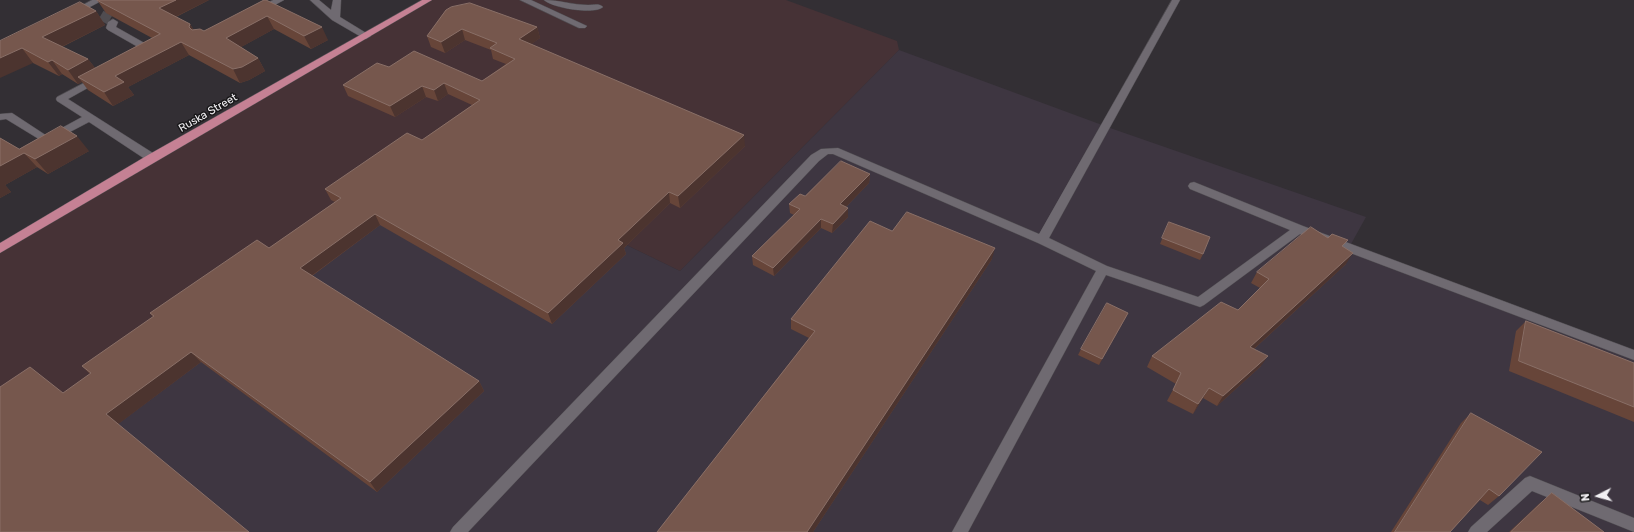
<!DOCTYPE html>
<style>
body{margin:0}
#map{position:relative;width:1634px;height:532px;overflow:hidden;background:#332f34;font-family:Rubik,sans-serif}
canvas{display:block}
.north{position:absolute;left:1578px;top:476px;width:40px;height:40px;-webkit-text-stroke:3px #19181a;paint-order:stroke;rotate:264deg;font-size:11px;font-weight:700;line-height:16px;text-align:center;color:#f1eff2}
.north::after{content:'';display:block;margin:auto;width:14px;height:18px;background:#f1eff2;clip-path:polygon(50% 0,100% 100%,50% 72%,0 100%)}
</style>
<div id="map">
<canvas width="1634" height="532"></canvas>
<div class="north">N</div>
</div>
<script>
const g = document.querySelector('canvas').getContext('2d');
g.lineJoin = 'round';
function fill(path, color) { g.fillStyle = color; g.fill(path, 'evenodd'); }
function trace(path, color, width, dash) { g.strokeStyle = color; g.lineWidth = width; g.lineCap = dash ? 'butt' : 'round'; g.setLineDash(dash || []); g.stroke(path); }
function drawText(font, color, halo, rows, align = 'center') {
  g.font = font + ' Rubik,sans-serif'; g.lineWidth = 3; g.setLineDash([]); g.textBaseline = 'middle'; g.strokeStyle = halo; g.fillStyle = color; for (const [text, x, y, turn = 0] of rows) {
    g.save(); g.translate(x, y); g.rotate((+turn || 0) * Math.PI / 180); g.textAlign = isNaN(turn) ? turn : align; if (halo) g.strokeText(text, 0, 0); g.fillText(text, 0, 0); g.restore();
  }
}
fill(new Path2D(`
 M423,0H786L897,41L899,50L680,271L437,153L0,459V248Z`), '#463236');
fill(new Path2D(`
 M899,50L1113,129L1366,217L1351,244L1634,351V532H0V459L437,153L680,271Z`), '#3e3641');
trace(new Path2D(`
 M101,15L113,22`), '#504c50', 10, [10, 5]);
const minor = new Path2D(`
 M92,0H103L75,15L72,16L68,13Z
 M273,0H284L262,12H256L255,10Z
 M310,0H319L331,10L333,0H341L340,17L371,36L366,39L363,38L332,20Z
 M520,0H531L587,26L585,28H579Z
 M544,0C559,0 573,5 588,5C594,5 599,3 603,7C595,15 552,8 544,0Z
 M1172,0H1180L1049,238L1107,266L1198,297L1290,230L1190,189L1188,186L1190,183L1194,182L1303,226L1634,350V360L1300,234L1204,305L1200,307L1106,275L968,532H952L1096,271L1038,243L833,154H828L819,161L468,532H450L453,527L811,155L821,149L838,148L1039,234Z
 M113,19L118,22L116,27L155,49V53L146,54L145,51L108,30L106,28L108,22Z
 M99,75L102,76L104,78L102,80L68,99L156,155L157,158L156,161H148L89,122L47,144L6,119L0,120V114L12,113L47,136L82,117L57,101L56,99L57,97Z
 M1530,476L1634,518V532L1532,491L1487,532H1468L1471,527L1525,478Z`);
const major = new Path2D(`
 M422,0H432L0,253V243L148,155Z`);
trace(minor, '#4e4b4f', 1);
trace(major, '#4e4b4f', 1);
fill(minor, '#6f6a71');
fill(major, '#c58194');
fill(new Path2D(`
 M97,0H209L176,17L190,24L193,29L204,31L264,0L328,40L311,49L274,29L241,47L258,58L265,71L249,80L240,83L189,55L128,87L134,95L113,106L88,90L82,82L78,84L62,74L59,76L33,63L0,41L96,11L105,25L62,47L88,59L95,68L152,38L106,13Z
 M446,10L537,27L540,38L531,44L745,146L680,208L670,203L624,248L626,254L552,324L380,225L312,276L479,381L484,391L377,492L201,362L118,424L90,374L82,366L153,317L150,313L269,248L335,202L331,200L325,189L422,140L472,105L448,94L438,101L426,97L395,117L348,96L343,85L389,67L482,81L506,64L493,59L491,50L465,40L445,53L431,47L427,36Z
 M0,138L19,149L89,151L48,174L37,167L5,185L11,192L0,198Z
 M870,174L869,183L846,207L848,217L832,233L821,228L774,276L753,265L752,256L794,215L790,213L789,204Z
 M1169,222L1203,254L1200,260L1160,244Z
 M892,231L992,259L813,532H657L809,338L791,329V319Z
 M1344,247L1346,264L1254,349L1261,366L1217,406L1203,398L1193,414L1167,401L1176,384L1147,367L1152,356L1238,310L1260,288L1251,283L1257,272Z
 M1128,313L1125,319L1099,365L1078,355L1081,349Z
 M1526,321L1634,363V422L1509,371L1516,331Z
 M1471,413L1499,496L1488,505L1480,500L1450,532H1391L1461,423Z
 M1552,493L1604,532H1509L1540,503Z`), '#674539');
fill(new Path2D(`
 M176,0H209L167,21L159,8Z
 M96,11L105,25L53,51L42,37Z
 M267,16L274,29L234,51L226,38Z
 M190,24L198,37L189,27Z
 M322,27L328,40L311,49L304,36Z
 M537,27L540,38L523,50L519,39Z
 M462,29L465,40L445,53L441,42Z
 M181,42L189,55L128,87L134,95L113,106L104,92L115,76Z
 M22,48L33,63L0,78V58Z
 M258,58L265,71L249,80L240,83L233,69Z
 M88,59L99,73L78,77L82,82L78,84L68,70Z
 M52,60L62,74L59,76L48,62Z
 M444,83L448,94L438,101L434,90Z
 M422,86L426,97L395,117L390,106Z
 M744,135L745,146L680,208L678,196Z
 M77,136L89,151L48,174L35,159Z
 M24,153L37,167L5,185L11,192L0,198V166Z
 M870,174L869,183L840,213V204Z
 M669,192L670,203L624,248L626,254L552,324L548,313L618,240Z
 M848,208V217L832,233L833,224Z
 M375,214L380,225L307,279L300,268Z
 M821,219V228L774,276L773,268Z
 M995,248L992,259L813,532H807Z
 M1353,253L1346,264L1244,358L1250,347Z
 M1128,313L1125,319L1099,365L1102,359Z
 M191,352L201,362L117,425L106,414Z
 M1268,356L1261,366L1217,406L1223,396Z
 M479,381L484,391L377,492L370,482Z
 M1209,388L1203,398L1193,414L1198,404Z`), '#4c342f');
const building = new Path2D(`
 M97,0H176L159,8L190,24L189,27L192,30L200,29L204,31L264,0H266L322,27L304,36L267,16L226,38L258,58L242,67L233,69L181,42L115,76L124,82L104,92L78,77L160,34Z
 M80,2L96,11L42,37L88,59L68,70L52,60L48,62L22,48L0,58V41Z
 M470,3L537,27L519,39L744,135L678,196L669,192L618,240L623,243L548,313L375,214L300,268L479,381L370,482L191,352L106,414L249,532H0V387L30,367L63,393L91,373L82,366L154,316L150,313L257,240L269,248L341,198L325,189L407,133L422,140L480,100L444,83L434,90L422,86L390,106L343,85L377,63L389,67L414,51L482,81L515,59L490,48L497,43L462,29L441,42L427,36L446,10L451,7Z
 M61,126L77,136L35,159L24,153L0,166V138L19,149Z
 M841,161L870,174L840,204L848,208L833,224L821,219L773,268L752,256L800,209L789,204L800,194L805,196Z
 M907,212L995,248L807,532H657L815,331L791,319L870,221L892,231Z
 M1169,222L1210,237L1203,254L1162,238Z
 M1311,227L1328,238L1332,234L1348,240L1342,246L1353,253L1250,347L1268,356L1223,396L1209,388L1198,404L1173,390L1181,373L1152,356L1221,302L1238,310L1269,279L1257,272Z
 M1107,303L1128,313L1102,359L1081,349Z
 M1526,321L1634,363V407L1519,361Z
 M1471,413L1542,452L1499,496L1489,489L1450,532H1395Z
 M1552,493L1604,532H1511Z`);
fill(building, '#76574d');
trace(building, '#896f67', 1);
drawText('11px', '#f1eff2', '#19181a', [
 ["Ruska Street",208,113,-30]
]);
</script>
